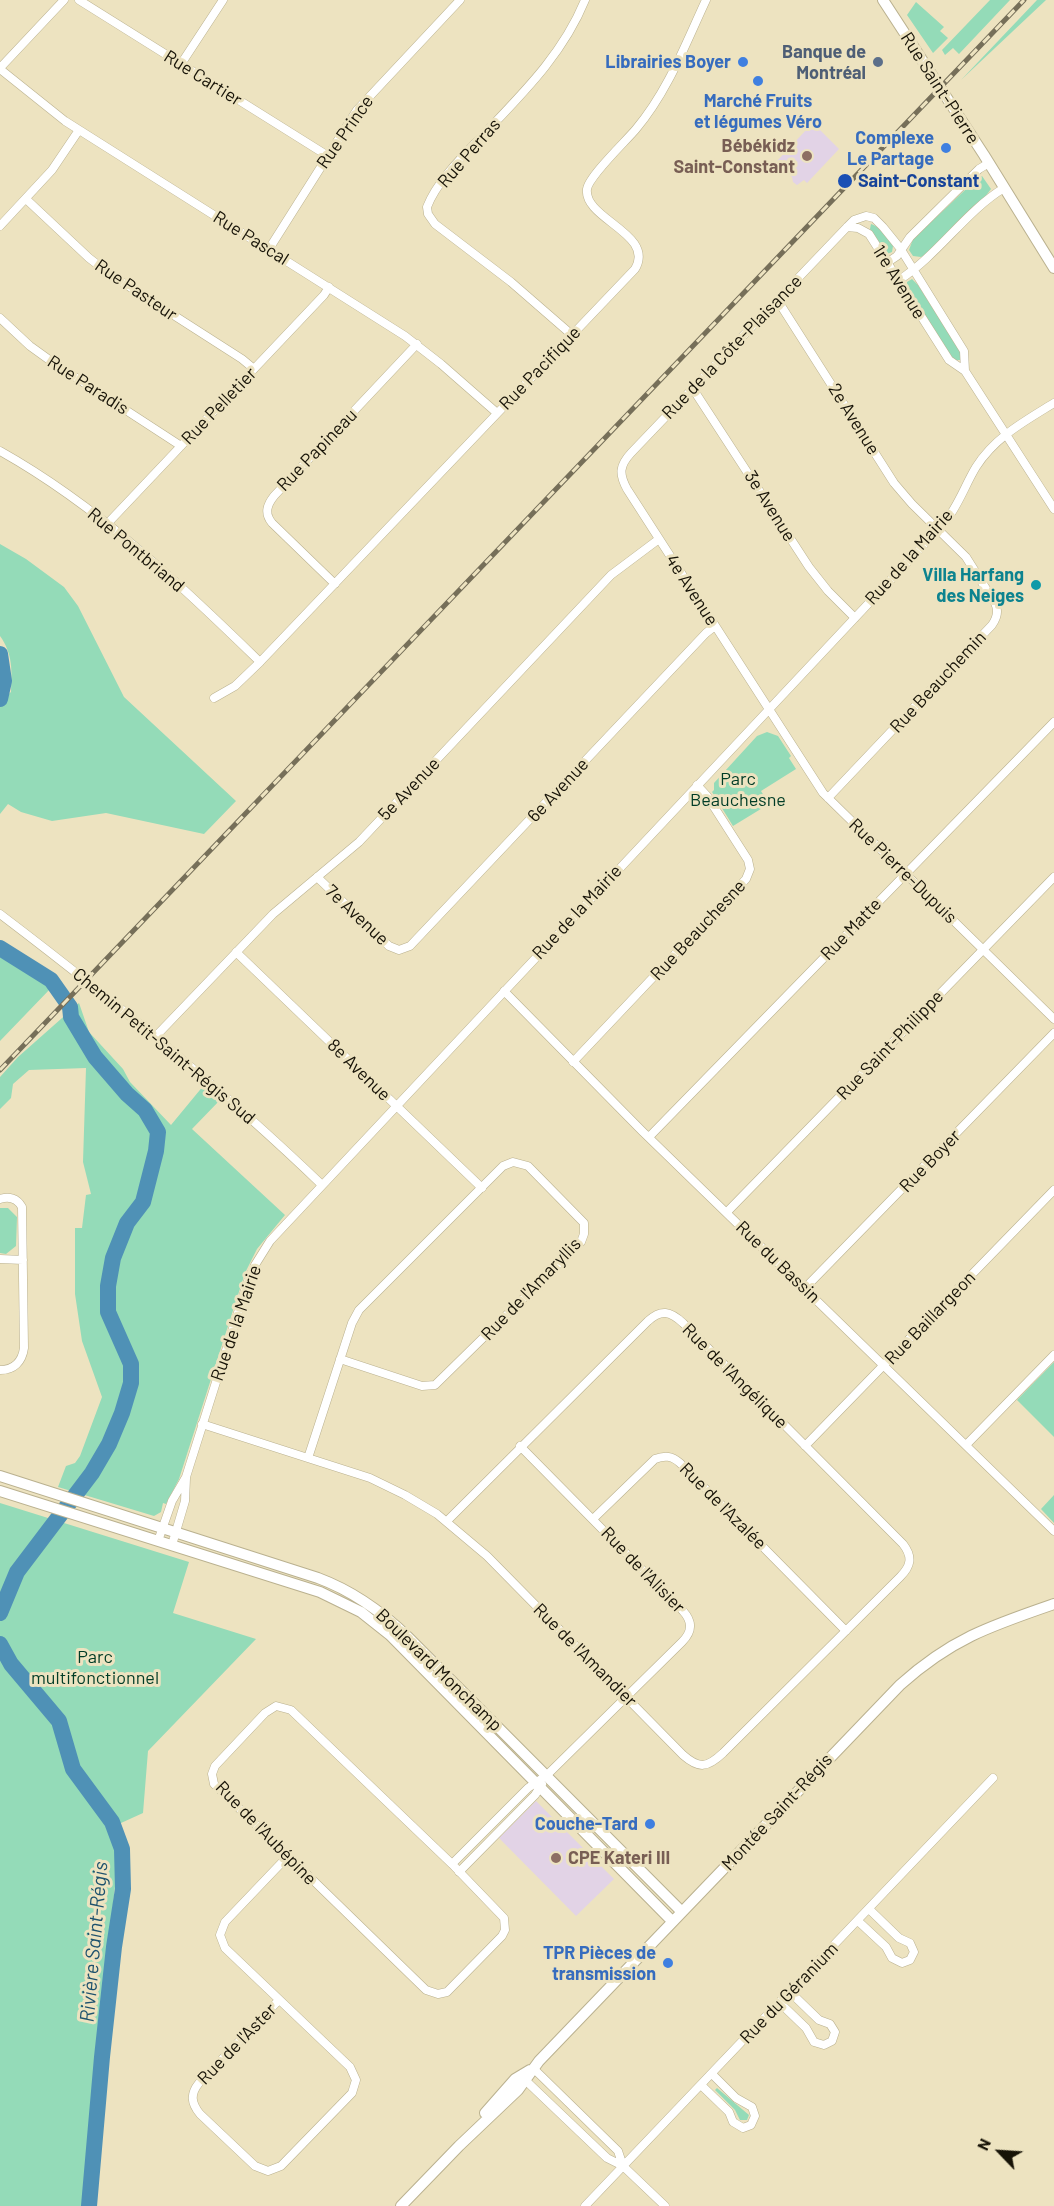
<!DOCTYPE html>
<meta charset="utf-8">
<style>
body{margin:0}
#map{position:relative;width:1054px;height:2206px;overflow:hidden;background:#ede3c0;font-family:Barlow,sans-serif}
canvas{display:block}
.north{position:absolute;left:970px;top:2122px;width:60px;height:60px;-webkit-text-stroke:4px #ede3c0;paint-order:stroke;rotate:295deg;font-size:16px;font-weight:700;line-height:24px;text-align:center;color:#171307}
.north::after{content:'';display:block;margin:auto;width:21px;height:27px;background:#171307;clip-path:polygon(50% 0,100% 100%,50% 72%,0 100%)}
</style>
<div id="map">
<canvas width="1054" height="2206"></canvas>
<div class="north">N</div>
</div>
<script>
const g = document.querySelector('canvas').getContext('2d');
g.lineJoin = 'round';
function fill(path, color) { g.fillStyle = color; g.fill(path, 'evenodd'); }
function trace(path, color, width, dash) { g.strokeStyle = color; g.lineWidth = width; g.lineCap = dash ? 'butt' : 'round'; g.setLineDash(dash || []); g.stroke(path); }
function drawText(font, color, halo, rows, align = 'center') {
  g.font = font + ' Barlow,sans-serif'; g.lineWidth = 6; g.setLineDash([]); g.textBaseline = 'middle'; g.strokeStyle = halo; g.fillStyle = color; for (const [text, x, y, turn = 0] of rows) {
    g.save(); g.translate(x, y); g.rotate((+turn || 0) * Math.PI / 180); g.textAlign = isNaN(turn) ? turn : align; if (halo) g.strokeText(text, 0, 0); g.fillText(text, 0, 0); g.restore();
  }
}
fill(new Path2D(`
 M807,129L820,130L839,149L807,183L804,180L797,185L793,182L792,177L776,162Z
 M536,1801L614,1879L576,1916L499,1838Z`), '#e2d3e6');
fill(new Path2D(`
 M990,0H1010L959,54L953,48L945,55L942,50Z
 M1037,0H1046L961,80Z
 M916,2L944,27L940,31L948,38L933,53L907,15Z
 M980,176H982L991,189L985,197L925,255L921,257L913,256L909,250L913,239Z
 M871,224C881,227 887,237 893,246L892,252L887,254L870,229Z
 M912,279L918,285L961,353L960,360H953L907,287V282Z
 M0,544L26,559L64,587L78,606L124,697L236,801L204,834L106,813L52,821L21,812L8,804L0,814V702L11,692C12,671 13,654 0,636Z
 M767,732L778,736L791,756L789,758L796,769L761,791L769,804L733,826L712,792L714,790V783L757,736Z
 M0,955L20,965L51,988L0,1041Z
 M79,1003L89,1032L123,1069L130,1082L171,1125L204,1085L221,1099L192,1129L285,1215L257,1249L245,1273L179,1479L166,1504L163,1503L161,1512L154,1516L58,1487L66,1466L75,1463L80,1456L102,1397L82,1341L75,1294V1228H82L86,1195L91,1194L83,1162L86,1068L29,1070L13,1084L11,1098L0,1109V1077L18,1057Z
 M0,1208H8L17,1217L16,1246L6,1254L0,1253Z
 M1054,1362V1437L1017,1400Z
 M1054,1495V1523L1041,1509Z
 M0,1503L189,1562L173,1613L256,1639L148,1751L143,1813L110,1828L118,1860L96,2056L84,2206H0Z
 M717,2088L749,2115L747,2120H740L735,2110L715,2090Z`), '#94dbb8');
trace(new Path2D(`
 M0,654L4,681L0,699
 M0,948L51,980L70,1007L71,1017L95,1057L127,1094L145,1110L158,1132L156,1151L143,1202L127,1223L113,1258L108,1286V1312L131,1364V1383L122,1413L109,1444L92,1473L17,1572L0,1613
 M0,1644L11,1664L59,1721L73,1769L112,1822L122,1849L123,1889L114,1947L102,2057L89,2206`), '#4f91b6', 16);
const street = new Path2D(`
 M79,0L328,156
 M181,64L223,0
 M0,68L64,0
 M0,69L65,121L405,336L441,364L497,413
 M26,199L89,258L111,275L242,359L254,369
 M0,226L52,170L79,130
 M847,227L858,228L869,234L949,360L965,371L1054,509
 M269,249L357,110L460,0
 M888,262L897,256L910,237L979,169L989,163
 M899,280C938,255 966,211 1004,188
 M778,301L894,483L912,504L966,557L995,603C999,611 997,618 992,625L828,798
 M0,318L30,346L55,364L181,446
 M572,335L511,282L435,224L428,214L427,207C437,181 464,155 483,135C523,93 563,54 585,0
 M965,371L964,351L900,248L883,227L874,218L866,216L854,220L847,227L631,453C619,466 619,474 627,489L823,793L1054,1019
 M693,389L809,567L828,591L855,618
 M0,451C98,506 180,584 260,662
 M108,523L324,295L329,287
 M335,584L272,523C264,513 267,505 274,496L417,344
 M214,698L235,686L260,662L635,269C656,234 583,219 587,189C589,176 626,141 636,129C668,91 685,45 706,0
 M317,877L389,946L399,950L410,946L706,633L715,626
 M0,914C112,999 220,1087 321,1184
 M236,952L482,1188
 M504,991L642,1131L1054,1531
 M155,1037L273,914L359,842L611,575L659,539
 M573,1062L746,879L750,869L748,860L707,796L697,785
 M649,1137L1054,722
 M0,1199C9,1196 17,1198 22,1207L24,1348C22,1362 14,1370 0,1370
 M727,1212L1054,877
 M0,1259L23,1260
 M805,1288L1054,1033
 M202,1424L370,1478L405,1495L437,1514L487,1556L683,1755C699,1769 707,1768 723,1753L900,1577C911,1566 913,1557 903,1544L683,1323C670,1311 661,1309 648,1321L447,1521
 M966,1445L1054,1355
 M805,1446L1054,1190
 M308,1458L352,1323L359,1310L503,1166L513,1162L528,1166L584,1223V1234L581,1242L435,1385L422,1386L340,1359
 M593,1519L655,1459C665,1455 672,1456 680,1463L846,1631
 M158,1541L172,1501L186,1477L248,1281L255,1265L270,1241L944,523C958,507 965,485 976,467C995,437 1025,421 1054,403
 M172,1545L185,1501L186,1478
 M276,1706L291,1710L452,1864L504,1918L505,1930L502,1936L447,1992L438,1994L426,1990L214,1784L212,1774L215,1766L265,1713Z
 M452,1864L528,1788L547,1775L682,1642C692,1632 693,1622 683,1611L520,1446
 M459,1872L535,1795L542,1784
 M858,1921L886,1947L892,1958L902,1963L910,1960L914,1952L910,1943L899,1938L869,1909
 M279,2000L199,2083C190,2094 191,2103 200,2114L255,2166L268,2171L281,2166L352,2093L356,2080L350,2067L225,1948L220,1935L225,1922L287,1857
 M780,2003L806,2028L814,2042L824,2045L832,2041L835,2032L830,2024L819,2020L790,1992
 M533,2068L618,2151L623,2166
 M522,2077L607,2158L623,2166L665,2206
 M701,2085L729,2112L733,2122L743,2128L751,2125L755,2116L752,2107L736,2098L712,2074
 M585,2206L993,1778`);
const secondary = new Path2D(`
 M883,0L984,155L1054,268
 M0,1476L318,1578C353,1591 381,1611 408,1637L682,1912
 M0,1491L320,1592L361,1612L390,1635L672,1921
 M485,2113L515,2079L530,2070
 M401,2206L459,2146L518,2090L539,2061L900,1685C951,1639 990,1626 1054,1604`);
trace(street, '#bab18f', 9);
trace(secondary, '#bab18f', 12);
trace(street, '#fff', 8);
trace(secondary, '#fff', 10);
const rail = new Path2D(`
 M0,1070L1024,0`);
trace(rail, '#766f59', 5);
trace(rail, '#ede3c0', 3, [9]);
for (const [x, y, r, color] of [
 [743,62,6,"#3f7fe0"],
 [878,62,6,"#5c6f8a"],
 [758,81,6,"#3f7fe0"],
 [946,148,6,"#3f7fe0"],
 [807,156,6,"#8d6e63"],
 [845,181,8,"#1a4fb4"],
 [1036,585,6,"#0f9aa8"],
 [650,1824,6,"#3f7fe0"],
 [556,1858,6,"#8d6e63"],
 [668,1963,6,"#3f7fe0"]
]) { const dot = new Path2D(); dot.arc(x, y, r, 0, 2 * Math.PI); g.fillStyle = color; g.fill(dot); trace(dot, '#ede3c0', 2); }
drawText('bold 18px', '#4e5e75', '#ede3c0', [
 ["Banque de",866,52],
 ["Montréal",866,73]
], 'right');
drawText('bold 18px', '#366cbe', '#ede3c0', [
 ["Librairies Boyer",731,62],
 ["Marché Fruits",758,101,"center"],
 ["et légumes Véro",758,122,"center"],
 ["Complexe",934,138],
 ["Le Partage",934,159],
 ["Couche-Tard",638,1824],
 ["TPR Pièces de",656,1953],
 ["transmission",656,1974]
], 'right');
drawText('18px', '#171307', '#ede3c0', [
 ["Rue Cartier",203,78,32],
 ["Rue Saint-Pierre",940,88,57],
 ["Rue Prince",345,132,-55],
 ["Rue Perras",469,153,-49],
 ["Rue Pascal",251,238,32],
 ["1re Avenue",899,282,58],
 ["Rue Pasteur",136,290,34],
 ["Rue de la Côte-Plaisance",732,347,-46],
 ["Rue Pacifique",540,368,-46],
 ["Rue Paradis",88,385,33],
 ["Rue Pelletier",219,406,-46],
 ["2e Avenue",854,419,58],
 ["Rue Papineau",317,450,-46],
 ["3e Avenue",770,506,58],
 ["Rue Pontbriand",136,550,40],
 ["Rue de la Mairie",909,557,-48],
 ["4e Avenue",692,590,57],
 ["Rue Beauchemin",938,682,-47],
 ["5e Avenue",409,789,-46],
 ["6e Avenue",558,790,-47],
 ["Rue Pierre-Dupuis",903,871,44],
 ["Rue de la Mairie",577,912,-47],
 ["7e Avenue",357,915,43],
 ["Rue Matte",851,929,-46],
 ["Rue Beauchesne",698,930,-47],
 ["Rue Saint-Philippe",890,1045,-46],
 ["Chemin Petit-Saint-Régis Sud",164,1046,40],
 ["8e Avenue",359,1070,44],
 ["Rue Boyer",930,1161,-46],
 ["Rue du Bassin",778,1262,44],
 ["Rue de l'Amaryllis",531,1289,-46],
 ["Rue Baillargeon",930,1318,-46],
 ["Rue de la Mairie",236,1323,-71],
 ["Rue de l'Angélique",735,1376,45],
 ["Rue de l'Azalée",723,1506,45],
 ["Rue de l'Alisier",643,1570,46],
 ["Rue de l'Amandier",585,1655,45],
 ["Boulevard Monchamp",439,1670,44],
 ["Montée Saint-Régis",777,1812,-47],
 ["Rue de l'Aubépine",266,1833,46],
 ["Rue du Géranium",789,1993,-46],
 ["Rue de l'Aster",237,2044,-46]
]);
drawText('bold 18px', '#785e54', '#ede3c0', [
 ["Bébékidz",795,146],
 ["Saint-Constant",795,167],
 ["CPE Kateri III",568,1858,"left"]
], 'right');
drawText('bold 18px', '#164399', '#ede3c0', [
 ["Saint-Constant",858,181]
], 'left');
drawText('bold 18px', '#0d838f', '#ede3c0', [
 ["Villa Harfang",1024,575],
 ["des Neiges",1024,596]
], 'right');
drawText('18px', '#003c26', '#ede3c0', [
 ["Parc",738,779],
 ["Beauchesne",738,800],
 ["Parc",95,1657],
 ["multifonctionnel",95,1678]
]);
drawText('italic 20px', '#1e526d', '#ede3c0', [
 ["Rivière Saint-Régis",94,1942,-85]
]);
</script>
